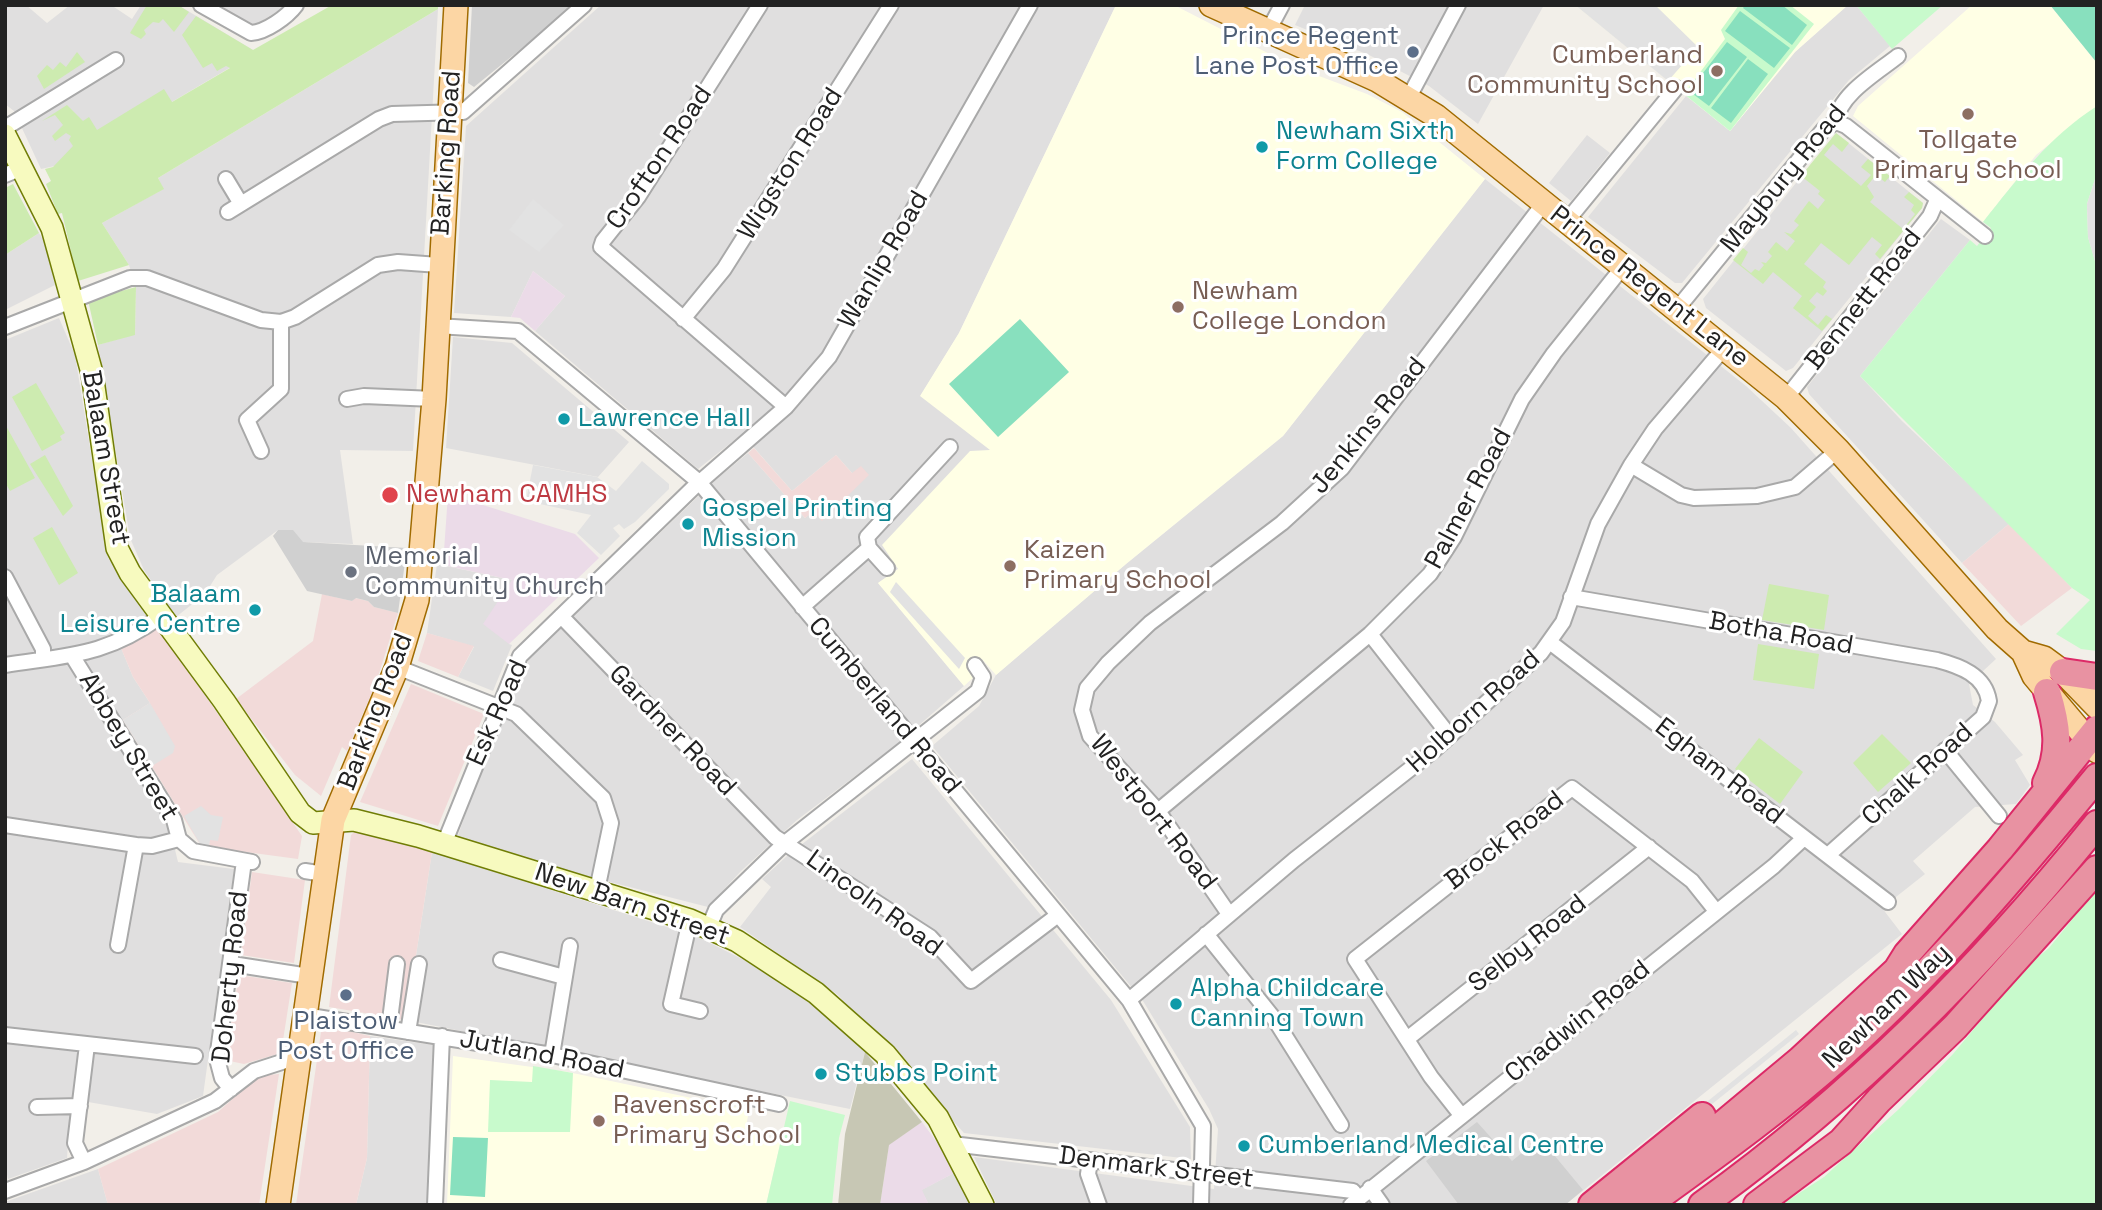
<!DOCTYPE html>
<style>
body{margin:0}
#map{position:relative;width:2102px;height:1210px;overflow:hidden;background:#f2efe9;font-family:"Space Grotesk",sans-serif}
canvas{display:block}
.frame{position:absolute;inset:0;border:7px solid #222;pointer-events:none}
</style>
<div id="map">
<canvas width="2102" height="1210"></canvas>
<div class="frame"></div>
</div>
<script>
const g = document.querySelector('canvas').getContext('2d');
g.lineJoin = 'round';
function fill(path, color) { g.fillStyle = color; g.fill(path, 'evenodd'); }
function trace(path, color, width, dash) { g.strokeStyle = color; g.lineWidth = width; g.lineCap = dash ? 'butt' : 'round'; g.setLineDash(dash || []); g.stroke(path); }
function drawText(font, color, halo, rows, align = 'center') {
  g.font = font + ' "Space Grotesk",sans-serif'; g.lineWidth = 6; g.setLineDash([]); g.textBaseline = 'middle'; g.strokeStyle = halo; g.fillStyle = color; for (const [text, x, y, turn = 0] of rows) {
    g.save(); g.translate(x, y); g.rotate((+turn || 0) * Math.PI / 180); g.textAlign = isNaN(turn) ? turn : align; if (halo) g.strokeText(text, 0, 0); g.fillText(text, 0, 0); g.restore();
  }
}
fill(new Path2D(`
 M5,5H26L47,23L70,5H111L132,19L141,5H178L253,50L227,66L231,67L104,142L64,164L41,169L14,111L5,104Z
 M225,5H288L255,25L223,9Z
 M601,5H1116L959,333L921,395L991,450L898,569L878,583L964,686L895,746L797,820L741,871L708,907L559,869L457,838L484,762L529,659L712,483L748,453L805,518L852,473L836,455L792,491L742,434L698,469L535,331L565,296L533,271L511,317L454,313L466,126Z
 M1305,5H1544L1478,124L1429,86L1369,55L1295,25Z
 M1848,5H1856L1890,46L1849,80L1682,283H1675L1588,217L1686,96L1730,131L1795,52Z
 M438,9L413,451L340,450L353,544L302,542L278,530L217,575L205,594L176,617L144,570L130,538L98,345L135,334L136,287L129,265L102,223L163,189L158,178Z
 M1836,133L1923,203L1922,208L1793,368L1786,371L1706,308L1703,299Z
 M1587,135L1610,153L1571,201L1549,183Z
 M1485,179L1746,386L1791,428L1996,659L1969,684L1973,705L1995,722L2023,755L2015,760L2030,785L2016,804L1975,807L1913,861L1925,874L1882,908L1902,934L1565,1205H997L974,1157L1214,1189L1218,1129L1209,1109L1143,1001L932,746L979,706L996,675L1126,564L1283,436Z
 M1941,219L1970,240L1860,376L1902,421L2010,523L1962,563L1809,394L1807,387Z
 M39,233L44,241L55,285L5,310V255Z
 M59,318L75,355L108,558L156,624L121,648L133,677L150,703L112,727L168,821L178,862L234,869L203,1096L157,1114L71,1099L67,1158L8,1179L5,1166V340Z
 M453,337L512,343L629,442L598,477L446,448Z
 M437,564L512,580L509,644L512,645L493,691L458,677L474,647L427,633Z
 M912,759L1111,1000L1190,1127L1191,1159L964,1133L838,995L740,927L771,887L762,879L788,855Z
 M432,852L698,937L752,964L831,1017L865,1052L850,1109L406,1020Z
 M370,1036L433,1045L427,1205H356L367,1158Z
 M98,1169L108,1205H5V1202Z
 M954,1173L969,1205H929L921,1190Z`), '#e0dfdf');
fill(new Path2D(`
 M754,448L792,491L836,455L852,473L861,466L869,475L822,521L813,512L805,518L748,453Z
 M2010,523L2072,588L2021,626L1962,563Z
 M322,594L352,601L355,598L368,601L374,607L398,613L376,683L347,751L342,747L321,796L295,775L236,699L313,641Z
 M156,624L302,836L298,859L201,846L123,720L150,703L133,677L121,648Z
 M427,633L474,646L458,677L418,661Z
 M411,684L484,714L438,826L360,802Z
 M354,832L366,833L432,852L406,1020L329,1007L351,835Z
 M252,872L305,880L294,963L241,955Z
 M239,975L292,983L281,1053L244,1064L225,1060Z
 M322,1025L370,1036L367,1158L356,1205H296Z
 M279,1074L259,1205H108L98,1169L218,1112L258,1076Z`), '#f2dad9');
fill(new Path2D(`
 M533,271L565,296L535,331L520,318L511,317Z
 M448,494L575,534L599,558L509,644L483,624L512,580L443,565Z
 M922,1122L939,1145L954,1173L922,1190L929,1205H880L889,1144Z`), '#ebdbe8');
fill(new Path2D(`
 M1116,5H1174L1295,67L1367,94L1402,112L1485,179L1283,436L1126,564L996,675L982,659L972,667L975,676L964,686L878,583L898,569L882,545L970,451L990,450L920,396L959,333Z
 M1575,5H1848L1795,52L1730,131Z
 M1972,5H2050L2097,63V106L2036,155L1983,222L1853,116L1858,106Z
 M453,1056L568,1072L749,1110L745,1133L781,1140L766,1205H447Z`), '#ffffe5');
fill(new Path2D(`
 M472,5H575L474,87L468,83Z
 M278,530H293L303,542L407,548L398,613L374,607L368,601L356,598L352,601L307,591L273,536Z
 M1477,1122L1512,1161L1540,1138L1583,1190L1565,1205H1459L1426,1161Z`), '#d0d0d0');
fill(new Path2D(`
 M865,1052L922,1122L889,1145L880,1205H838L845,1134Z`), '#c7c7b4');
fill(new Path2D(`
 M147,5H178L189,12L174,32L163,19L159,23L153,22L144,30L146,34L141,39L130,33Z
 M332,5H438V9L158,178L164,189L102,223L129,265L78,281L62,213L58,214L46,184L51,181L45,169L53,167L73,146L69,140L71,136L66,133L55,141L52,136L63,125L55,115L42,121L67,105L83,121L89,117L97,130L164,89L172,102L230,68L226,66L217,71L212,63L203,68L182,35L196,16L253,50Z
 M77,52L85,62L44,89L37,76L47,65L53,70L60,62L66,67Z
 M1836,133L1849,143L1842,152L1833,144L1824,155L1861,186L1871,175L1861,167L1868,159L1890,176L1885,182L1876,175L1867,186L1874,197L1870,202L1903,229L1915,214L1911,210L1914,205L1904,197L1909,192L1923,203L1922,208L1880,259L1875,254L1882,245L1872,237L1849,265L1821,243L1804,264L1826,282L1823,287L1827,291L1823,296L1817,292L1809,301L1816,307L1808,316L1818,325L1826,315L1832,319L1822,331L1793,308L1802,296L1773,272L1763,284L1733,260L1743,248L1748,252L1741,265L1751,273L1755,269L1759,271L1764,265L1761,262L1766,263L1772,256L1768,252L1776,242L1787,251L1795,241L1784,232L1791,234L1799,225L1794,221L1809,201L1818,209L1825,200L1818,194L1820,191L1801,176Z
 M13,184L39,233L5,255V188Z
 M136,287L135,335L98,345L88,300Z
 M36,383L65,433L60,436L62,440L42,451L12,397Z
 M5,424L35,478L10,491L5,482Z
 M45,455L73,506L63,516L30,464Z
 M52,527L78,573L59,585L33,538Z
 M1769,584L1829,595L1824,630L1762,620Z
 M1758,644L1819,654L1814,689L1753,680Z
 M1882,734L1911,763L1878,792L1853,763Z
 M1759,738L1803,772L1780,804L1735,769Z`), '#cdebb0');
fill(new Path2D(`
 M1739,5H1790L1814,24L1730,131L1684,94L1725,39L1721,30Z
 M1856,5H1943L1892,49Z
 M2097,106V173L2087,204L2088,237L2097,268V651L2081,649L2056,634L2090,600L2072,588L1860,376L1970,240L1977,246L1991,228L1983,222C2018,178 2049,137 2097,106Z
 M2097,889V1205H1781L1824,1177L1899,1109L1953,1054L2026,967L2049,948Z
 M533,1066L573,1073L570,1132H488L490,1080L532,1082Z
 M790,1101L845,1115L839,1138L832,1205H766Z`), '#c8facc');
fill(new Path2D(`
 M1745,5H1782L1807,25L1792,45L1743,8Z
 M2050,5H2097V63Z
 M1740,11L1790,48L1774,68L1725,31Z
 M1727,42L1747,57L1709,106L1689,91Z
 M1748,59L1768,74L1731,123L1711,108Z
 M1020,319L1069,372L998,437L949,384Z
 M453,1137L488,1138L485,1197L450,1195Z`), '#88e0be');
fill(new Path2D(`
 M1575,5H1655L1698,47L1668,81Z
 M2097,173V268L2088,237L2087,204Z
 M533,199L564,225L539,252L509,230Z
 M642,461L669,484V489L635,522L624,529L619,524L613,528L620,536L601,555L577,533L591,515L526,501L533,465L597,477L616,491Z
 M896,582L965,658L959,669L890,592Z
 M150,703L175,746L173,753L152,766L123,720Z
 M201,806L211,815L223,817L218,841L210,840L209,846L200,844L184,816Z
 M1796,1030L1799,1034L1587,1205H1579Z`), '#e2e2e2');
const street = new Path2D(`
 M201,5L251,33C266,32 287,17 296,5
 M760,5L638,197L603,241L601,247L786,407
 M1267,33L1282,5
 M1409,97L1458,5
 M1836,122L1846,126L1985,236
 M1836,122C1838,95 1878,72 1898,56
 M5,128L116,60
 M5,175L22,168
 M226,179L241,204
 M228,212L379,119L392,114L463,112L584,5
 M1566,222L1676,88
 M1677,309L1824,129L1836,122
 M683,319L724,269L891,5
 M437,326L518,331L699,482L1129,1000L1203,1126L1201,1205
 M5,327L130,278H147L261,320L281,322L295,317L378,265L398,262L439,265
 M1786,398L1930,216L1937,200
 M347,399L364,396L434,399
 M261,451L247,420L281,389V322
 M1631,465L1681,495L1694,498L1757,496L1795,487L1838,450
 M887,568L869,548L867,537L950,447
 M5,577L43,649V658
 M1571,597L1937,660C1960,666 1985,675 1989,701L1983,717L1828,855
 M802,607L869,548
 M561,616L775,837L930,937L971,981L1058,915
 M1370,634L1449,735
 M1551,643L1888,902
 M73,657L174,820L179,839
 M5,665C69,655 106,656 161,616
 M397,667L516,714L603,798L611,823L597,890
 M1945,750L1999,816
 M1158,811L1370,634L1430,574L1454,537L1522,399L1554,353L1622,268
 M5,825L136,845L152,846L179,839L193,851L252,862
 M444,844L520,656L693,488L786,407L829,357L1030,5
 M305,871L324,874
 M1229,914L1158,811L1090,736L1082,710L1087,688L1108,663L1150,623L1282,523L1342,468L1544,203
 M690,920L671,1004L700,1011
 M709,927L716,910L785,843L978,691L983,677L975,665
 M1206,934L1275,1020L1341,1125
 M118,945L136,845
 M501,960L564,977
 M232,964L309,976
 M1129,1000L1294,860L1433,751L1541,653L1563,622L1598,524L1631,465L1655,429L1725,347
 M304,1015L552,1055L779,1104
 M389,1028L397,964
 M408,1032L419,964
 M5,1035L195,1056
 M1407,1039L1649,847
 M552,1055L570,946
 M231,1089L222,1078L217,1059L244,861
 M37,1107L80,1106
 M1461,1115L1431,1077L1355,959L1572,788L1692,881L1716,911
 M952,1144L1353,1191L1358,1198
 M1090,1161L1088,1174L1099,1205
 M84,1162L75,1143L87,1045
 M1370,1188L1382,1205
 M5,1191L84,1162L215,1101L254,1071L285,1061H297
 M435,1205L442,1036
 M1351,1205L1774,866L1804,838`);
const secondary = new Path2D(`
 M5,135L52,228L92,373L117,548L130,573L224,701L300,813L313,823L354,820L418,836L690,920L737,941L816,993L885,1054L938,1118L983,1205`);
const primary = new Path2D(`
 M1211,5L1377,80L1436,116L1786,398L1838,450L1997,629L2023,652L2044,658L2063,672L2097,707
 M2023,652L2034,676L2097,751
 M278,1205L333,820L397,667L417,600L434,399L456,5`);
const highway = new Path2D(`
 M2063,672L2097,677
 M2046,783C2062,752 2057,724 2047,692
 M1654,1200C1719,1153 1783,1107 1842,1054C1936,970 2017,874 2097,777
 M1592,1205L1702,1116
 M1626,1205L1800,1060L1897,970L1907,954L2000,849L2097,729
 M1702,1205C1855,1095 1979,970 2097,824
 M1757,1205L1841,1142L1879,1100L1955,1027L2097,869`);
trace(street, '#a9a9a9', 18);
trace(secondary, '#707d05', 24);
trace(primary, '#a06b00', 26);
trace(highway, '#dc2a67', 30);
trace(street, '#fff', 14);
trace(secondary, '#f7fabf', 21);
trace(primary, '#fcd6a4', 23);
trace(highway, '#e892a2', 26);
for (const [x, y, r, color] of [
 [1413,52,7,"#5c6f8a"],
 [1717,71,7,"#8d6e63"],
 [1968,114,7,"#8d6e63"],
 [1262,147,7,"#0f9aa8"],
 [1178,307,7,"#8d6e63"],
 [564,419,7,"#0f9aa8"],
 [390,495,9,"#e0444e"],
 [688,524,7,"#0f9aa8"],
 [1010,566,7,"#8d6e63"],
 [351,572,7,"#6b7280"],
 [255,610,7,"#0f9aa8"],
 [346,995,7,"#5c6f8a"],
 [1176,1004,7,"#0f9aa8"],
 [821,1074,7,"#0f9aa8"],
 [599,1121,7,"#8d6e63"],
 [1244,1146,7,"#0f9aa8"]
]) { const dot = new Path2D(); dot.arc(x, y, r, 0, 2 * Math.PI); g.fillStyle = color; g.fill(dot); trace(dot, '#fff', 2.5); }
drawText('26px', '#4e5e75', '#fff', [
 ["Prince Regent",1399,37],
 ["Lane Post Office",1399,67],
 ["Plaistow",346,1022,"center"],
 ["Post Office",346,1052,"center"]
], 'right');
drawText('26px', '#785e54', '#fff', [
 ["Cumberland",1703,56,"right"],
 ["Community School",1703,86,"right"],
 ["Tollgate",1968,141,"center"],
 ["Primary School",1968,171,"center"],
 ["Newham",1192,292],
 ["College London",1192,322],
 ["Kaizen",1024,551],
 ["Primary School",1024,581],
 ["Ravenscroft",613,1106],
 ["Primary School",613,1136]
], 'left');
drawText('26px', '#0d838f', '#fff', [
 ["Newham Sixth",1276,132],
 ["Form College",1276,162],
 ["Lawrence Hall",578,419],
 ["Gospel Printing",702,509],
 ["Mission",702,539],
 ["Balaam",241,595,"right"],
 ["Leisure Centre",241,625,"right"],
 ["Alpha Childcare",1190,989],
 ["Canning Town",1190,1019],
 ["Stubbs Point",835,1074],
 ["Cumberland Medical Centre",1258,1146]
], 'left');
drawText('26px', '#222', '#fff', [
 ["Barking Road",447,153,-86],
 ["Crofton Road",660,158,-56],
 ["Wigston Road",791,164,-58],
 ["Maybury Road",1784,179,-51],
 ["Wanlip Road",884,260,-60],
 ["Prince Regent Lane",1649,287,38],
 ["Bennett Road",1864,300,-52],
 ["Jenkins Road",1369,426,-51],
 ["Balaam Street",105,458,80],
 ["Palmer Road",1469,499,-62],
 ["Botha Road",1781,634,10],
 ["Cumberland Road",884,706,50],
 ["Barking Road",376,712,-69],
 ["Holborn Road",1474,712,-42],
 ["Esk Road",498,713,-66],
 ["Gardner Road",672,731,46],
 ["Abbey Street",128,747,59],
 ["Egham Road",1719,772,38],
 ["Chalk Road",1918,775,-42],
 ["Westport Road",1153,813,52],
 ["Brock Road",1505,841,-38],
 ["Lincoln Road",874,904,36],
 ["New Barn Street",632,905,19],
 ["Selby Road",1528,944,-38],
 ["Doherty Road",231,977,-84],
 ["Newham Way",1887,1007,-44],
 ["Chadwin Road",1578,1022,-39],
 ["Jutland Road",542,1055,11],
 ["Denmark Street",1156,1168,7]
]);
drawText('26px', '#be3a42', '#fff', [
 ["Newham CAMHS",406,495]
], 'left');
drawText('26px', '#5b616d', '#fff', [
 ["Memorial",365,557],
 ["Community Church",365,587]
], 'left');
</script>
